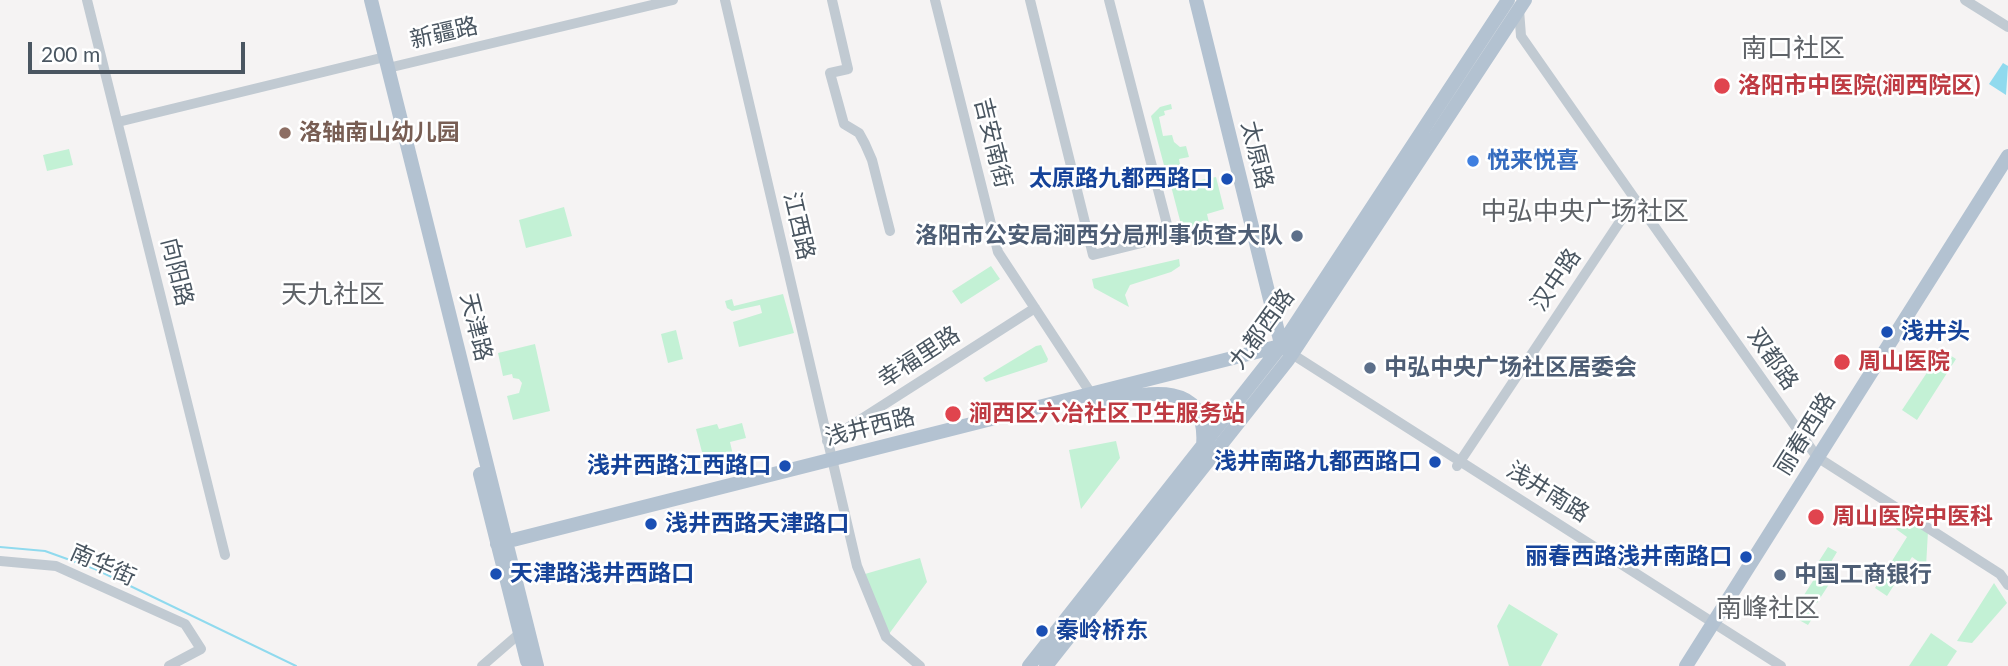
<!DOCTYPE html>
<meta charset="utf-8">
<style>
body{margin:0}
#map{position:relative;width:2008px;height:666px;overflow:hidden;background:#f5f3f3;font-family:Lato,sans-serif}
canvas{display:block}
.scale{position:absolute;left:28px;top:42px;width:217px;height:32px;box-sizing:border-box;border:4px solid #4a5661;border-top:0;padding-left:9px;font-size:21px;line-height:24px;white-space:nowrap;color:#4a5661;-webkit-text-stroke:5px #fff;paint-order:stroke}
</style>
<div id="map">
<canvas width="2008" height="666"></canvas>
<div class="scale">200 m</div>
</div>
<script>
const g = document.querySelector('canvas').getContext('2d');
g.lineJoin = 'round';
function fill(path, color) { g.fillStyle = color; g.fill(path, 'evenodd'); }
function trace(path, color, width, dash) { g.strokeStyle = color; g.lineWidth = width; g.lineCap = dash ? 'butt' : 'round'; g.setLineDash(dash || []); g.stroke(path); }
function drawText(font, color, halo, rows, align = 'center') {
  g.font = font + ' Lato,"Noto Sans SC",sans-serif'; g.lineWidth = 5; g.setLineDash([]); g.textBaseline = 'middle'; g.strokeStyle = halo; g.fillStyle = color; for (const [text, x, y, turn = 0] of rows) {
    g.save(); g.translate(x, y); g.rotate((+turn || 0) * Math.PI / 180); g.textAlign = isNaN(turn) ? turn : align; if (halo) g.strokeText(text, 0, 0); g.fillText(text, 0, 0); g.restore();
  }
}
fill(new Path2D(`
 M1171,104L1172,109L1164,111L1165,115L1159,117L1163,136L1172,135L1174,142L1180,147L1186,146L1189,157L1179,159L1181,170L1192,168L1193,174L1174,178L1165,169L1151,116L1160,107Z
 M69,149L73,165L47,171L43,155Z
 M1216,177L1224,209L1207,214L1210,227L1183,232L1171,186Z
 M564,207L572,236L526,248L519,220Z
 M1179,259L1180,266L1171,272L1130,285L1125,295L1129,307L1094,288L1092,279Z
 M991,266L1000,279L961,304L952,291Z
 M783,294L794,333L739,347L733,322L762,313L760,305L732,311L727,308L725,301L732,299L734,306Z
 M676,330L683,359L668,363L661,334Z
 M535,344L550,411L513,420L507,396L519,393L522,383L519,379L513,378L512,374L503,376L498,353Z
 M1041,345L1048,359L1047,362L986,382L983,378L1036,346Z
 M1942,350L1956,359L1917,420L1902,410Z
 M742,423L746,438L730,442L733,455L714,460L707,455L703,456L696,429L717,424L719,429Z
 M1116,441L1120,458L1081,509L1069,450Z
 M1904,516L1928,531L1926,567L1912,557L1887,596L1875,588L1907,537L1896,529Z
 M1828,547L1837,552L1828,567L1819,561Z
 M920,558L927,582L889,634L865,574Z
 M1820,570L1833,578L1817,603L1804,595Z
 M1994,583L2007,603L1972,643L1957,641Z
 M1509,604L1558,634L1541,666H1509L1497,626Z
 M1808,605L1817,611L1808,625L1799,620Z
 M1931,633L1957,651L1947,666H1909Z`), '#c3f1d5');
fill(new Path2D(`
 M2003,63L2008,66L2006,95L1989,84Z`), '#90daee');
trace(new Path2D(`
 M0,547L45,551L95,569L296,666`), '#90daee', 2);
trace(new Path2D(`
 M87,0L225,555
 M725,0L857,566L886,637L920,666
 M832,0L848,69L830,73L844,124L859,133L865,144L872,160L890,231
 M935,0L998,252L1092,395
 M1030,0L1093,255L1170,236L1109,0
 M1965,0L2008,27
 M388,68L673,0
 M118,122L385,57
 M1635,199L1817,457L2000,574L2008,585
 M1292,354L1781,666
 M827,441L1035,308
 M1457,466L1635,199L1521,36L1519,10
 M0,561L56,566L185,624L201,649L169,666
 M482,666L519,634L526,632`), '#c1cad2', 10);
trace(new Path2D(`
 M371,0L537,666
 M1196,0L1282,348
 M1095,404C1139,395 1209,374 1203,446
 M480,474L527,661
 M497,544L1280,346
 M1029,666L1281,346L1508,0
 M1046,666L1288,360L1525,0
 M1686,666L2008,156`), '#b3c2d1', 14);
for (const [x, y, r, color] of [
 [1722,86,9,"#e0444e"],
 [285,133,7,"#8d6e63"],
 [1473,161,7,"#3f7fe0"],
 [1227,179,7,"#1a4fb4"],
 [1297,236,7,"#5c6f8a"],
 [1887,332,7,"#1a4fb4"],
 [1842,362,9,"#e0444e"],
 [1370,368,7,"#5c6f8a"],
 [953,414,9,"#e0444e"],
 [1435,462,7,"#1a4fb4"],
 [785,466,7,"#1a4fb4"],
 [1816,517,9,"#e0444e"],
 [651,524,7,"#1a4fb4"],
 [1746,557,7,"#1a4fb4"],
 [496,574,7,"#1a4fb4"],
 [1780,575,7,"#5c6f8a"],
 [1042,631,7,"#1a4fb4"]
]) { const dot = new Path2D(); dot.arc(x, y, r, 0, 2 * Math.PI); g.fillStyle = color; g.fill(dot); trace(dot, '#fff', 2.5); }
drawText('23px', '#4a5661', '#fff', [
 ["新疆路",444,33,-13],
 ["吉安南街",993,143,76],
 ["太原路",1257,155,76],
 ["江西路",799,226,77],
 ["向阳路",177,272,76],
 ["汉中路",1556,280,-56],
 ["天津路",476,327,76],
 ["九都西路",1262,329,-54],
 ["幸福里路",919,357,-33],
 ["双都路",1773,359,55],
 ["浅井西路",870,427,-14],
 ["丽春西路",1805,434,-58],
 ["浅井南路",1548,492,32],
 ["南华街",103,565,24]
]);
drawText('bold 23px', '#be3a42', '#fff', [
 ["洛阳市中医院(涧西院区)",1738,86],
 ["周山医院",1858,362],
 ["涧西区六冶社区卫生服务站",969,414],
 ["周山医院中医科",1832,517]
], 'left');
drawText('bold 23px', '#785e54', '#fff', [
 ["洛轴南山幼儿园",299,133]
], 'left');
drawText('bold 23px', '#366cbe', '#fff', [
 ["悦来悦喜",1487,161]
], 'left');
drawText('bold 23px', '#164399', '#fff', [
 ["太原路九都西路口",1213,179],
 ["浅井头",1901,332,"left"],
 ["浅井南路九都西路口",1421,462],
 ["浅井西路江西路口",771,466],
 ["浅井西路天津路口",665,524,"left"],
 ["丽春西路浅井南路口",1732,557],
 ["天津路浅井西路口",510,574,"left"],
 ["秦岭桥东",1056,631,"left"]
], 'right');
drawText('bold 23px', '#4e5e75', '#fff', [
 ["洛阳市公安局涧西分局刑事侦查大队",1283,236,"right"],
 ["中弘中央广场社区居委会",1384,368],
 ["中国工商银行",1794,575]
], 'left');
drawText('26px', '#5f6368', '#fff', [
 ["南口社区",1793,49],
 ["中弘中央广场社区",1585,212],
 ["天九社区",333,295],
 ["南峰社区",1768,609]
]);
</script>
